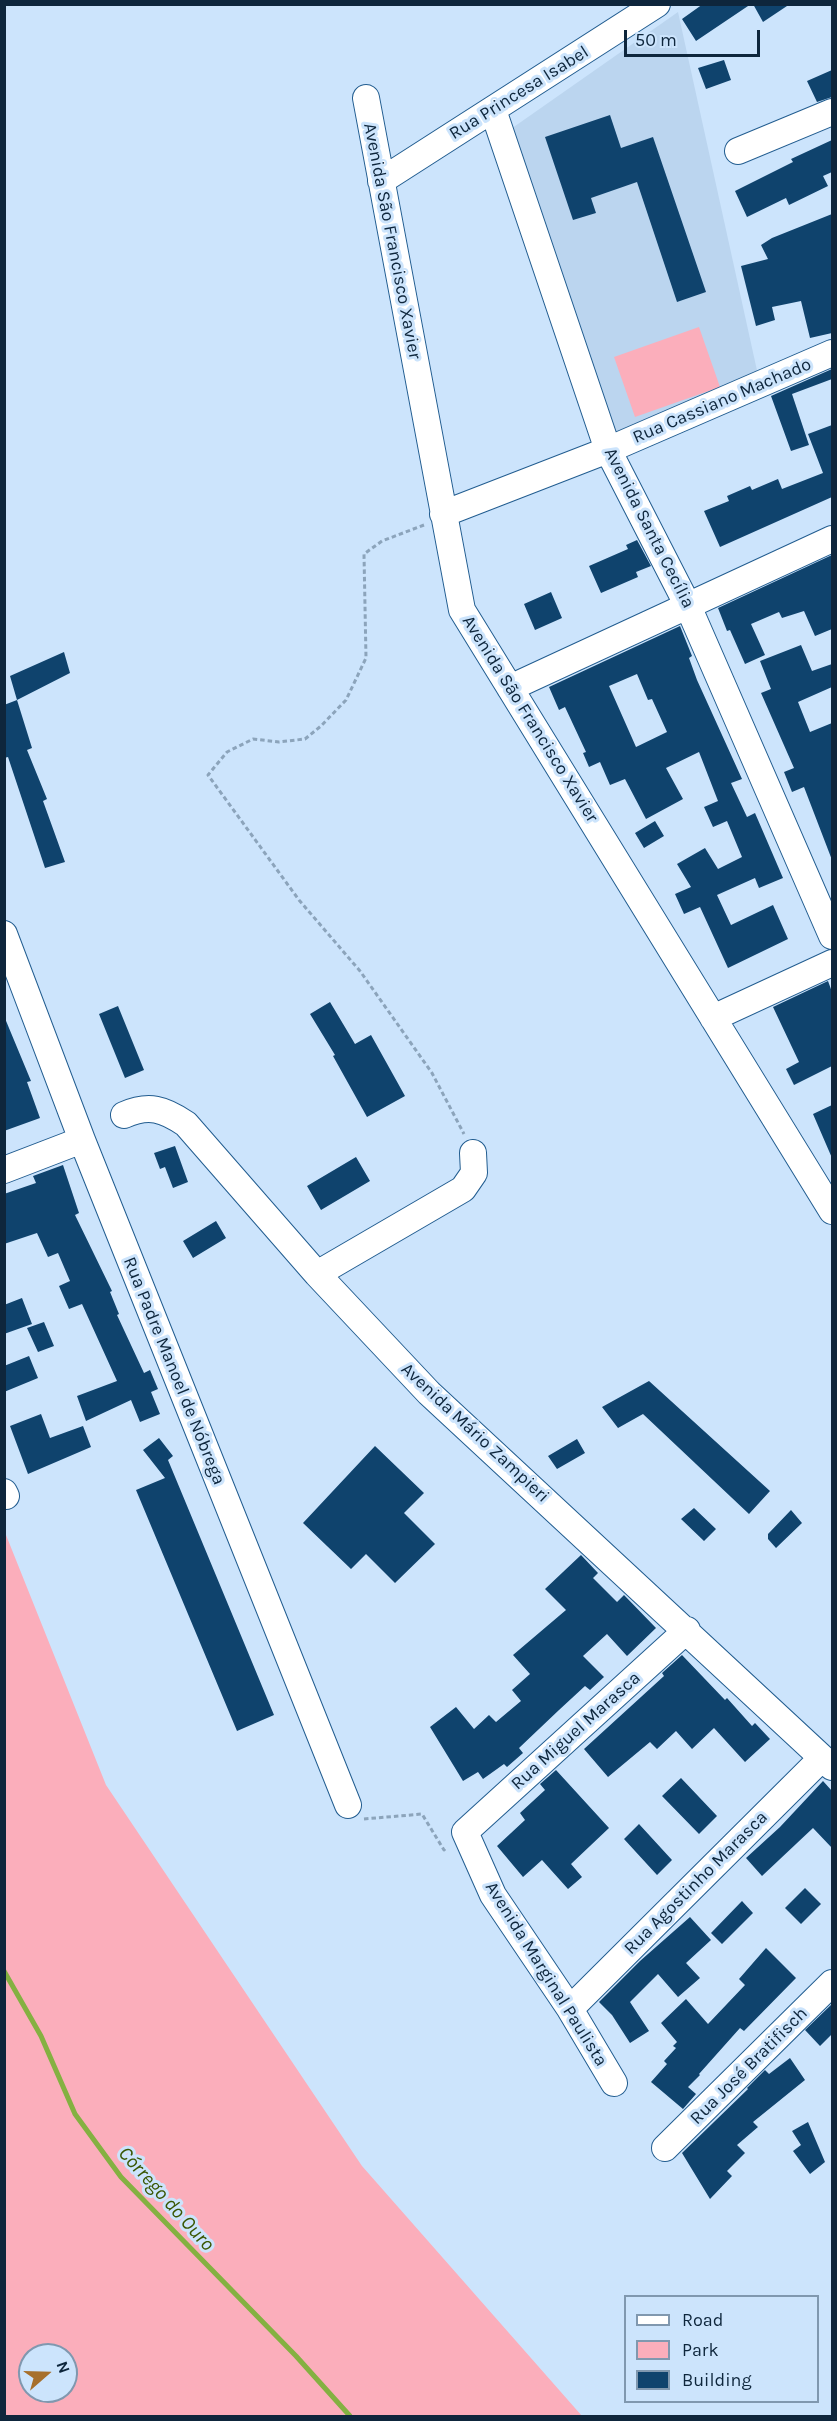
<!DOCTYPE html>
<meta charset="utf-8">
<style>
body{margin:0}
#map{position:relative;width:837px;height:2421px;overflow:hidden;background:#cce4fc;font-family:Karla,sans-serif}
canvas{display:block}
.frame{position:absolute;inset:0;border:6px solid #0e263c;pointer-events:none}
.legend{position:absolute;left:624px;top:2295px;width:195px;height:108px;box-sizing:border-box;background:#cce4fc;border:2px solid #8098af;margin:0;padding:8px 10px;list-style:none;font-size:18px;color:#0e263c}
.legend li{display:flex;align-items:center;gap:12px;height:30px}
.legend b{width:30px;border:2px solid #8098af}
.north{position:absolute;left:18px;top:2343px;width:60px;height:60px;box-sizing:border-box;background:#cce4fc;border:2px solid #8098af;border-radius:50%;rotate:70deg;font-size:16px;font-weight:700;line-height:24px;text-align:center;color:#0e263c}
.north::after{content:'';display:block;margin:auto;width:21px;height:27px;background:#a7702c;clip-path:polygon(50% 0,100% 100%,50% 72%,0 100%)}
.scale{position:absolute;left:624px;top:30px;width:136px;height:27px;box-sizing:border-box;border:3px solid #0e263c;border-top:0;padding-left:8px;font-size:18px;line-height:21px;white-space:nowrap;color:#0e263c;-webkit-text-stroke:4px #cce4fc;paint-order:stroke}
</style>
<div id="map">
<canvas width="837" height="2421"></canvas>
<div class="frame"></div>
<ul class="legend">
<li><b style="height:8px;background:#fff"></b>Road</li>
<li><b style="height:16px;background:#fbaebb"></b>Park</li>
<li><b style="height:16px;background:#0f436d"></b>Building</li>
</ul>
<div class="north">N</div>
<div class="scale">50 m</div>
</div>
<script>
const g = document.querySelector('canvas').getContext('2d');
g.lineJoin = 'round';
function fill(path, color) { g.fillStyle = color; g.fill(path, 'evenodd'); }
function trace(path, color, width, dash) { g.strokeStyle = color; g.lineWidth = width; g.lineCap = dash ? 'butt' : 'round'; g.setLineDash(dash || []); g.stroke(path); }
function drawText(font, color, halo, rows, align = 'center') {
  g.font = font + ' Karla,sans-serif'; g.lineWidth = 6; g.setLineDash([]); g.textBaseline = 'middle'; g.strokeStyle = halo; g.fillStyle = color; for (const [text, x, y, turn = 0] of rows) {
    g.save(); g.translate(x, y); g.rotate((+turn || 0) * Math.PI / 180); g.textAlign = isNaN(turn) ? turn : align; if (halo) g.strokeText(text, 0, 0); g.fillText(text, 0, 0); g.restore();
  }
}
fill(new Path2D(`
 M678,12L758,375L616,437L508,131Z`), '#bbd5ef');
fill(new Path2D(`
 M699,327L720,387L635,417L614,357Z
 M4,1530L106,1785L362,2166L582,2416H5ZM30,2355H66V2391H30Z`), '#fbaebb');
trace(new Path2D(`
 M4,1971L41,2036L75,2114L121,2177L296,2356L350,2416`), '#84b141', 5);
fill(new Path2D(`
 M703,4H751L696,41L682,19Z
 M753,4H790L763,22Z
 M724,60L731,80L706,89L698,68Z
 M832,70V97L817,102L807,81Z
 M610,115L621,148L653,137L706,292L677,302L637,182L591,198L596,213L573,220L545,137Z
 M832,140V172L823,176L828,186L789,205L786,198L747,217L735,191L793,162L791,159Z
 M832,214V333L810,338L801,301L772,307L775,320L756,326L741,266L768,259L761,245L772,238Z
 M832,369V379L792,394L809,445L791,451L771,396Z
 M832,425V497L720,547L704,511L729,501L727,496L750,486L752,490L778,479L782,489L823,473L808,434Z
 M637,540L651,566L636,572L638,577L601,593L589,566L628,549L626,545Z
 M832,555V629L815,636L804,611L782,618L779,612L751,624L765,655L745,664L730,630L727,631L718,608Z
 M551,592L562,618L535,630L524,604Z
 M680,626L692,656L689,658L697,680L742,779L731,783L747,817L755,813L783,878L759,888L755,878L717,895L731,925L773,905L788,939L728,968L700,907L684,914L675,894L691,887L677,864L705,848L718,869L742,857L727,821L713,827L704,807L718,801L699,752L666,768L683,799L646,819L625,779L610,785L600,762L589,767L583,753L586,752L565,707L559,710L549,687ZM637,674L648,700L652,699L667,732L636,747L609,686Z
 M801,645L812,671L832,664V687L798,702L810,732L832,723V860L804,787L792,792L784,772L794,768L761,693L771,689L760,661Z
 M64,652L70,673L17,700L10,676Z
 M17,700L32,748L27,750L47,799L43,801L65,862L45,868L8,757L4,758V705Z
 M655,821L664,836L644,848L635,833Z
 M828,981L832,992V1066L794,1085L786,1069L799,1062L773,1007Z
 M330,1002L355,1044L371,1035L405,1096L367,1117L333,1056L335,1055L310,1014Z
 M118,1006L144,1070L125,1078L99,1014Z
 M4,1016L31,1081L27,1082L40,1118L4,1131Z
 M832,1105V1158L813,1114Z
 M175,1146L188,1182L173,1188L165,1167L160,1169L154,1153Z
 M356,1157L370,1181L321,1210L307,1186Z
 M63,1165L79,1213L75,1215L112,1291L110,1292L119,1314L117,1315L144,1373L150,1370L158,1389L151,1392L160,1414L140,1422L131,1400L86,1421L77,1396L117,1381L82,1304L69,1309L59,1286L70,1281L58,1253L48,1257L37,1233L4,1244V1194L36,1183L33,1176Z
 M216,1221L226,1238L193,1258L183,1241Z
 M22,1298L32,1324L4,1334V1305Z
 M44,1322L54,1346L38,1352L27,1328Z
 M29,1356L38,1378L4,1392V1366Z
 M649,1381L770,1491L749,1514L643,1414L618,1428L602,1407Z
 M41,1414L50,1438L83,1426L91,1447L28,1474L10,1426Z
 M159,1438L173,1456L168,1460L274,1715L237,1731L136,1490L165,1478L143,1450Z
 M577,1439L585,1453L557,1469L548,1456Z
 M375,1446L424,1493L404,1513L435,1544L395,1583L366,1554L351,1569L303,1523Z
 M694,1508L716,1529L704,1541L681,1519Z
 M791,1510L802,1523L776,1548L768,1539V1534Z
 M581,1555L598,1573L593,1578L617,1602L624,1595L656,1628L627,1656L607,1634L583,1656L604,1677L590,1690L585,1686L559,1710L519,1748L523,1753L507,1767L504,1764L483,1779L478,1772L463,1781L430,1727L456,1707L474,1729L489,1715L496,1722L521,1701L512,1690L530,1674L513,1655L566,1610L545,1589Z
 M682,1655L725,1700L727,1698L752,1726L755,1723L770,1739L745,1762L714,1728L692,1749L676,1731L657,1749L650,1742L608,1777L584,1749L664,1676L662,1673Z
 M556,1770L609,1828L571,1864L582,1877L568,1889L542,1860L523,1877L497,1846L525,1820L520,1813L545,1790L540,1784Z
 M681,1778L717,1816L699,1834L662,1796Z
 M823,1781L832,1791V1848L813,1828L762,1876L746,1858L780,1827Z
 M639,1824L672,1860L657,1875L624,1839Z
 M805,1888L821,1904L801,1924L785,1908Z
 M742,1901L753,1913L722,1944L711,1933Z
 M690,1917L711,1940L686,1963L700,1978L678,1997L658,1974L630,2002L649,2031L630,2043L612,2015L599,2002L640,1961Z
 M766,1948L796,1978L744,2031L740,2028L699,2074L700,2075L688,2087L696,2094L683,2109L651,2082L667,2064L664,2061L676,2048L673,2046L677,2042L661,2023L686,1999L708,2024L745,1985L739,1979Z
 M832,2004V2034L820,2046L805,2030Z
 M790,2058L805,2080L753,2122L758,2127L737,2145L745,2153L727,2171L732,2176L710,2199L682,2153L748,2089L747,2088L765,2070L769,2074Z
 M808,2122L825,2162L810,2174L793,2151L801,2145L792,2131Z`), '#0f436d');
const minor = new Path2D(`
 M366,98L462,610L832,1211
 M493,110L608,450L688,606L832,936
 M738,151L832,112
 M381,181L657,4
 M443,514L608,450L832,353
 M510,688L832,539
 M4,934L82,1140L348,1805
 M713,1018L832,963
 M124,1115C149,1104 164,1109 186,1124L317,1274L429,1393L832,1767
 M4,1170L82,1140
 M317,1274L463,1189L474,1173L473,1153
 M4,1492L6,1496
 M570,2009L822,1758
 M614,2083L570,2009L493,1895L465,1832L687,1630
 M665,2148L832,1983`);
trace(minor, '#225d90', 28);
trace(new Path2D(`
 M424,525L382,541L364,554L366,658L346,700L321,726L305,739L279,742L253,739L227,752L208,775L299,900L360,971L432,1073L464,1134
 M364,1819L422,1814L444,1850L447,1847`), '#8ca4bb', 3, [4.5, 3]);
trace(minor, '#fff', 26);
drawText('18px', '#0e263c', '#cce4fc', [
 ["Rua Princesa Isabel",519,93,-32],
 ["Avenida São Francisco Xavier",392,241,79],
 ["Rua Cassiano Machado",722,401,-23],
 ["Avenida Santa Cecília",649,528,63],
 ["Avenida São Francisco Xavier",530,719,58],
 ["Rua Padre Manoel de Nóbrega",174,1371,68],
 ["Avenida Mário Zampieri",475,1433,43],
 ["Rua Miguel Marasca",576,1731,-42],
 ["Rua Agostinho Marasca",696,1883,-45],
 ["Avenida Marginal Paulista",546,1974,58],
 ["Rua José Bratifisch",749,2066,-45]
]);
drawText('italic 20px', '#3a5704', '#cce4fc', [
 ["Córrego do Ouro",166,2199,48]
]);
</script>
